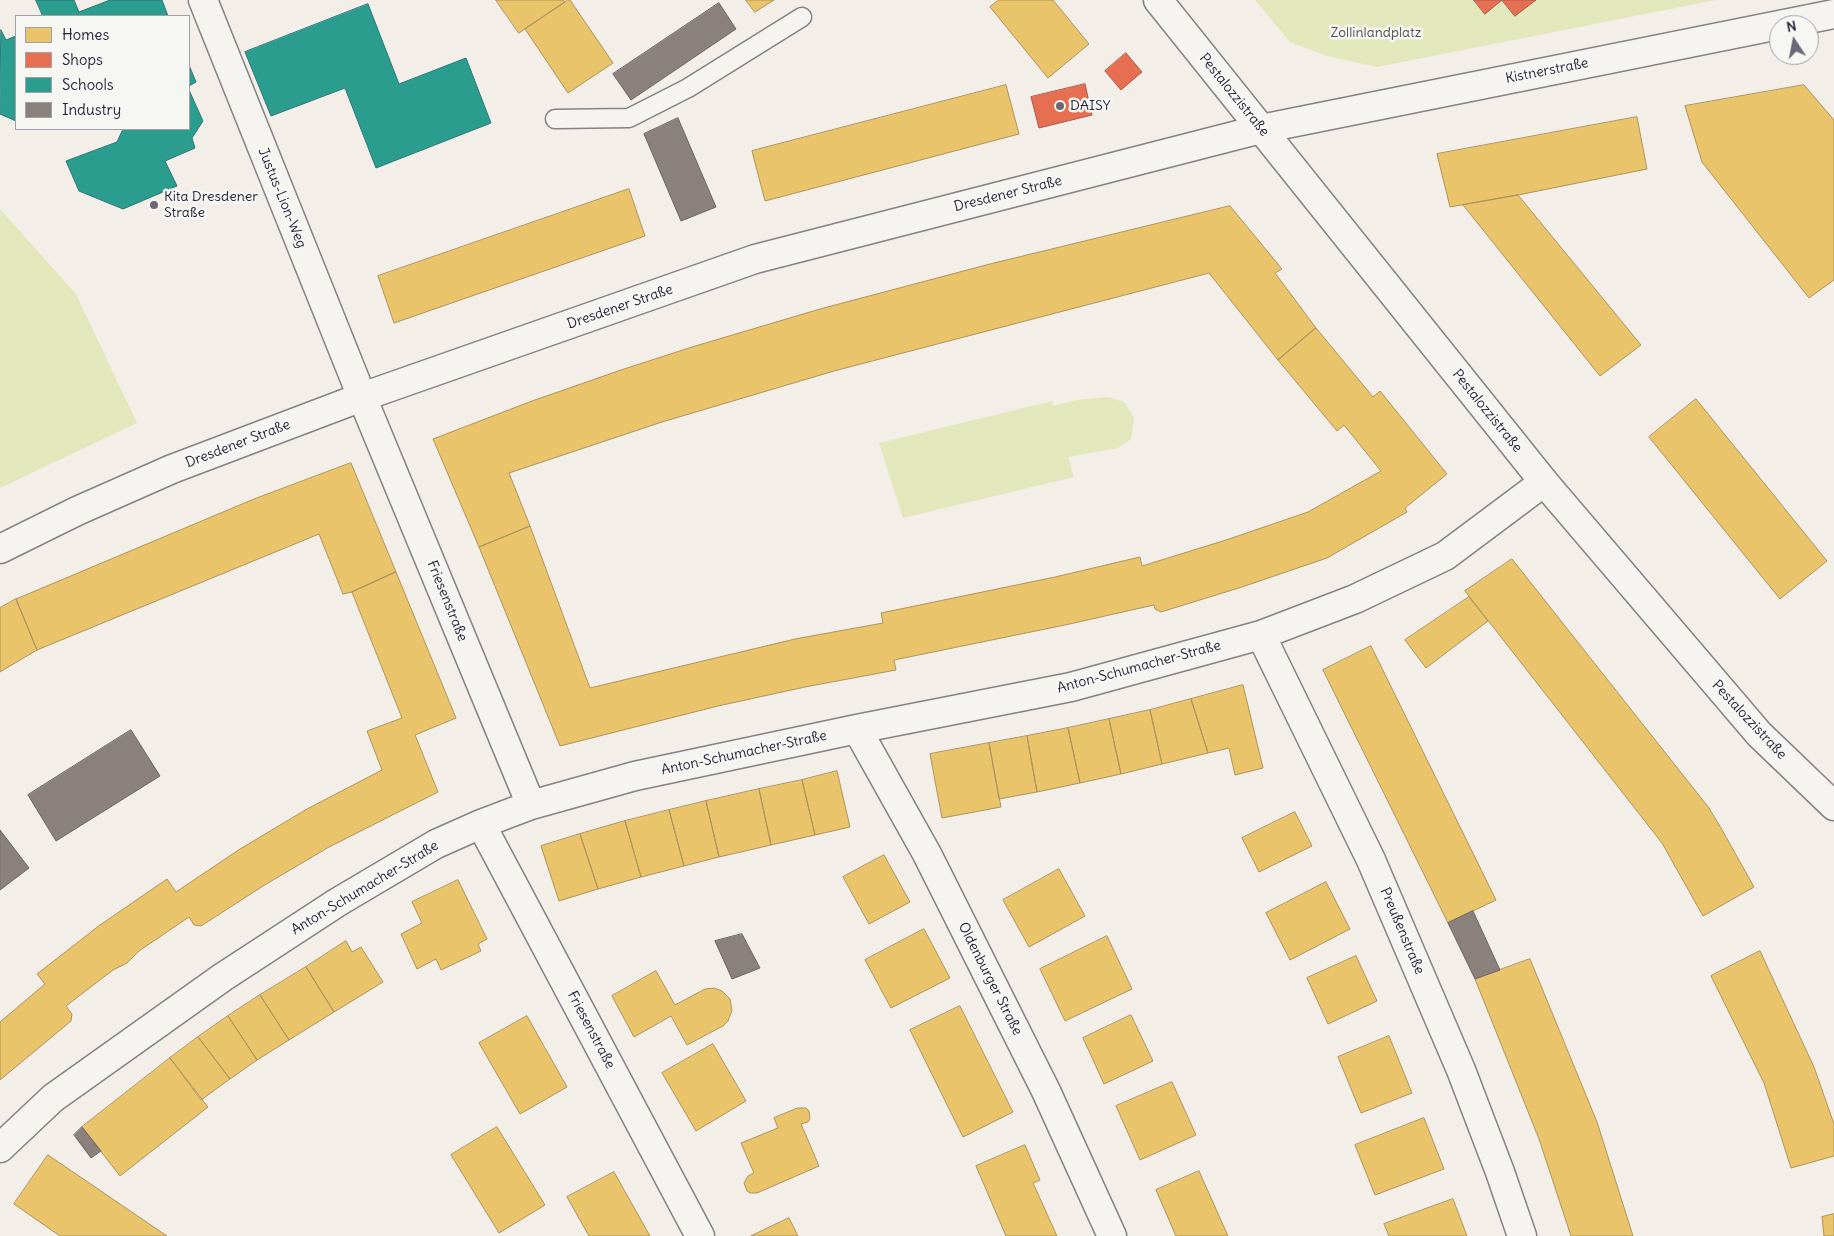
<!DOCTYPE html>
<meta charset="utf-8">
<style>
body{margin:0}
#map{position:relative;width:1834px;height:1236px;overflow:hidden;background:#f3eee8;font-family:Delius,sans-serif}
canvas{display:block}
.legend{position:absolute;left:15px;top:15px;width:175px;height:115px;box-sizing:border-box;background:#f6f6f2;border:1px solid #a1a1a9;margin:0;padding:6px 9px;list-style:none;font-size:15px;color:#22223b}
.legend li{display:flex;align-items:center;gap:10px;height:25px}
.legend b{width:25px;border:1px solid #a1a1a9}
.north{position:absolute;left:1769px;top:15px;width:50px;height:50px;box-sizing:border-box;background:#f6f6f2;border:1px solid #a1a1a9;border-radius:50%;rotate:349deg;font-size:14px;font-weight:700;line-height:20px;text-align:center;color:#22223b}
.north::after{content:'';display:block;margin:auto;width:18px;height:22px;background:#6b6978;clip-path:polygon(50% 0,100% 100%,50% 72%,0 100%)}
</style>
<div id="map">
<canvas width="1834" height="1236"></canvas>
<ul class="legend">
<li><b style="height:14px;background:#e9c46a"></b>Homes</li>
<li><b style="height:14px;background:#e76f51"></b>Shops</li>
<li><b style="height:14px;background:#2a9d8f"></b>Schools</li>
<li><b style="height:14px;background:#8a817c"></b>Industry</li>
</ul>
<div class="north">N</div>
</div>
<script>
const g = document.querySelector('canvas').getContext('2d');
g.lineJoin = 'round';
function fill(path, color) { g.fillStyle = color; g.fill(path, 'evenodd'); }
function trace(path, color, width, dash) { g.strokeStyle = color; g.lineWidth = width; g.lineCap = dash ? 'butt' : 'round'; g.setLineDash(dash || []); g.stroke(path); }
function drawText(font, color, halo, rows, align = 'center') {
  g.font = font + ' Delius,sans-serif'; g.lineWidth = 5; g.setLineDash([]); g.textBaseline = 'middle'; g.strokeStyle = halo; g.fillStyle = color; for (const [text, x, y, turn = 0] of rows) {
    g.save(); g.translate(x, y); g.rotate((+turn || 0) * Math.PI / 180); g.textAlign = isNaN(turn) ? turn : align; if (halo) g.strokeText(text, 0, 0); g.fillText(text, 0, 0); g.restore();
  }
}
fill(new Path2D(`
 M1255,0H1716L1377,67L1327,56L1290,42Z
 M0,209L76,294L137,423L0,488Z
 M1108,397L1124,402L1134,418L1131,439L1118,448L1068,457L1074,477L903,518L879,443L1052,401L1053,406L1076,400Z`), '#e2e8bb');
const homes = new Path2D(`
 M496,0H563L565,2L519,33Z
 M568,0H570L613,63L568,93L525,29Z
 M746,0H774L755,12Z
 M999,0H1053L1089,44L1048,78L990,7Z
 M1006,85L1019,134L765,201L752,151Z
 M1804,85L1834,120V280L1809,298L1702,162L1685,106Z
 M1637,117L1647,169L1518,195L1450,207L1437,154Z
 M629,189L645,236L394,323L378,276Z
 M1518,195L1641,345L1600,376L1463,205Z
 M1230,206L1282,269L1275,273L1316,328L1278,360L1209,273L834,371L662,422L509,473L530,526L479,547L433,439L532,401L621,370L692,347L820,309L990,264Z
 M1316,328L1373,397L1380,391L1447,474L1405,508L1407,512L1327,558L1242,587L1161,612L1155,609L1154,605L1065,625L894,660L896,670L805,687L718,706L560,746L479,547L530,526L590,688L795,639L883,623L881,613L1055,577L1140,557L1142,566L1226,540L1308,512L1381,471L1344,425L1337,431L1278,360Z
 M1696,399L1827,561L1780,599L1649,437Z
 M351,463L396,572L352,592L343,594L319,534L37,650L16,599L254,499Z
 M1512,559L1709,808L1721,828L1754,887L1703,916L1662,843L1465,591Z
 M396,572L456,718L415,735L438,792L329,847L263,886L201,926L194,925L189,917L139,951L127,963L113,970L66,1006L72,1014L71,1021L0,1080V1022L45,984L37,974L100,925L167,879L176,892L240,849L307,809L382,770L367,731L402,718L352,592Z
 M1469,597L1488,621L1426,668L1405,640Z
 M16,599L37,650L0,672V608Z
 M1371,646L1496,900L1448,923L1323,670Z
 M1243,685L1263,768L1235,775L1229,748L1208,753L1191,699Z
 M1191,699L1208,753L1162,764L1150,710Z
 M1150,710L1162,764L1121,774L1109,719Z
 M1109,719L1121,774L1080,783L1068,728Z
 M1068,728L1080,783L1037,792L1027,736Z
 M1027,736L1037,792L999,799L989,743Z
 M989,743L1001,807L942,818L930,754Z
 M837,771L850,827L815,835L802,780Z
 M802,780L815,835L771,845L759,789Z
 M759,789L771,845L719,857L706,801Z
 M706,801L719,857L684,866L669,810Z
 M669,810L684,866L641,877L625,821Z
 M1295,812L1312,846L1259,872L1242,838Z
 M625,821L641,877L598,889L580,834Z
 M580,834L598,889L559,901L541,846Z
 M884,855L910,902L869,924L843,877Z
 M1059,869L1085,916L1029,947L1003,900Z
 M458,880L487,939L478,944L481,951L441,970L436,959L417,969L401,934L422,923L412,902Z
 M1326,882L1350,929L1290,960L1266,913Z
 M924,929L950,978L891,1008L865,960Z
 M1107,936L1132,989L1065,1021L1040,969Z
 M346,941L352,952L361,947L383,982L334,1012L306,967Z
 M1760,951L1814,1067L1834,1124V1156L1791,1168L1764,1083L1711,976Z
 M1356,956L1377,1001L1328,1024L1307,978Z
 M1530,959L1597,1122L1633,1236H1571L1539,1139L1475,979Z
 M306,967L334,1012L289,1040L260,995Z
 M656,971L675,1005L705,989L714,988L722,991L730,999L732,1010L728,1021L723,1026L687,1045L671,1016L634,1037L612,996Z
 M260,995L289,1040L257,1060L228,1016Z
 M960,1006L1013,1112L963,1137L910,1030Z
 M1131,1015L1153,1061L1104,1084L1083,1038Z
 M228,1016L257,1060L230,1079L198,1037Z
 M527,1016L567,1087L520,1114L479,1043Z
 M1389,1036L1412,1093L1361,1113L1338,1057Z
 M198,1037L230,1079L201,1100L170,1058Z
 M713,1044L746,1101L696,1131L662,1073Z
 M170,1058L208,1107L120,1176L82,1127Z
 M1172,1082L1196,1135L1140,1160L1116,1106Z
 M798,1108H806L809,1111L810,1119L808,1122L801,1124L819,1166L757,1193H750L747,1191L744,1183L748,1176L754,1173L741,1143L778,1128L774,1118Z
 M1424,1118L1444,1169L1375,1195L1355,1145Z
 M497,1127L545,1205L499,1233L451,1155Z
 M1025,1145L1040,1180L1033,1183L1057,1236H1006L976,1166Z
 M48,1155L167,1236H60L14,1204Z
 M1199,1171L1228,1236H1176L1156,1190Z
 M614,1172L650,1236H589L567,1197Z
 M1453,1199L1467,1236H1389L1384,1224Z
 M1834,1214V1236H1824L1822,1217Z
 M789,1218L798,1236H751Z`);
fill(homes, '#e9c46a');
trace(homes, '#ad935c', 1);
const shops = new Path2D(`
 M1474,0H1502L1485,14Z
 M1502,0H1536L1515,16Z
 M1126,53L1142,72L1121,90L1105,71Z
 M1085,84L1092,115L1039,128L1031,97Z`);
fill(shops, '#e76f51');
trace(shops, '#ac584a', 1);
const schools = new Path2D(`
 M36,0H74L79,12L110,0H162L168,16H43Z
 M368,4L399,84L466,58L491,123L376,168L345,88L271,116L245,52Z
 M1,30L6,40L16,36V121L0,114Z
 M189,65L196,82L189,86Z
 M189,90L203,121L192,138L195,148L165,161L177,186L123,209L79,191L66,161L117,142L123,129H189Z`);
fill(schools, '#2a9d8f');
trace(schools, '#287876', 1);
const industry = new Path2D(`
 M719,3L736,29L631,100L613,74Z
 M678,118L716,207L681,221L644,134Z
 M131,730L160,776L56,841L28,795Z
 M0,830L29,868L0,890Z
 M1473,911L1500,970L1475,979L1448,923Z
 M742,934L760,968L732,979L715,941Z
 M82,1127L101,1151L91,1158L74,1135Z`);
fill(industry, '#8a817c');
trace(industry, '#6b6468', 1);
const service = new Path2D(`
 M555,119L629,118L688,88L802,17`);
const minor = new Path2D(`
 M203,0L362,397L531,805
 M0,549L77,511L172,469L362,397L755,259L1261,129L1834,14
 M1261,635L1371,860L1461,1070L1500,1172L1522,1236
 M857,729L927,854L1046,1091L1112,1236
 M481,824L700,1236
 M0,1148L53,1098L223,977L338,902L436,844L481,824L531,805L635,776L857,729L1071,687L1261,635L1355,599L1445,556L1544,482`);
const tertiary = new Path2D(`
 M1158,0L1544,482L1759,734L1834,806`);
trace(service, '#848284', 21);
trace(minor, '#848284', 31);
trace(tertiary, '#848284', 31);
trace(service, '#f5f4f1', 18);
trace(minor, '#f5f4f1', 28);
trace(tertiary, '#f5f4f1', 28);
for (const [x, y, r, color] of [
 [1060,106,5,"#6b6978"],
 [154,205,5,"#6b6978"]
]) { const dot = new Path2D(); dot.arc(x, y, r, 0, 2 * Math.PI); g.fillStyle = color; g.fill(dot); trace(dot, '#f6f6f2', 2); }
drawText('14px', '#4e5252', '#f6f6f2', [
 ["Zollinlandplatz",1376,33]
]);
drawText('14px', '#22223b', '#f6f6f2', [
 ["Kistnerstraße",1547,71,-11],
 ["Pestalozzistraße",1234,95,51],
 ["Dresdener Straße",1008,194,-14],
 ["Justus-Lion-Weg",282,198,68],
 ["Dresdener Straße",620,307,-19],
 ["Pestalozzistraße",1487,411,51],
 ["Dresdener Straße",238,444,-21],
 ["Friesenstraße",447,601,68],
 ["Anton-Schumacher-Straße",1139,667,-15],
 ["Pestalozzistraße",1749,720,47],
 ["Anton-Schumacher-Straße",744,753,-12],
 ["Anton-Schumacher-Straße",365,888,-31],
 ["Preußenstraße",1402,931,67],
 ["Oldenburger Straße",990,979,63],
 ["Friesenstraße",591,1030,62]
]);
drawText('14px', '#22223b', '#f6f6f2', [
 ["DAISY",1070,106],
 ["Kita Dresdener",164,197],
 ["Straße",164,213]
], 'left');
</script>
